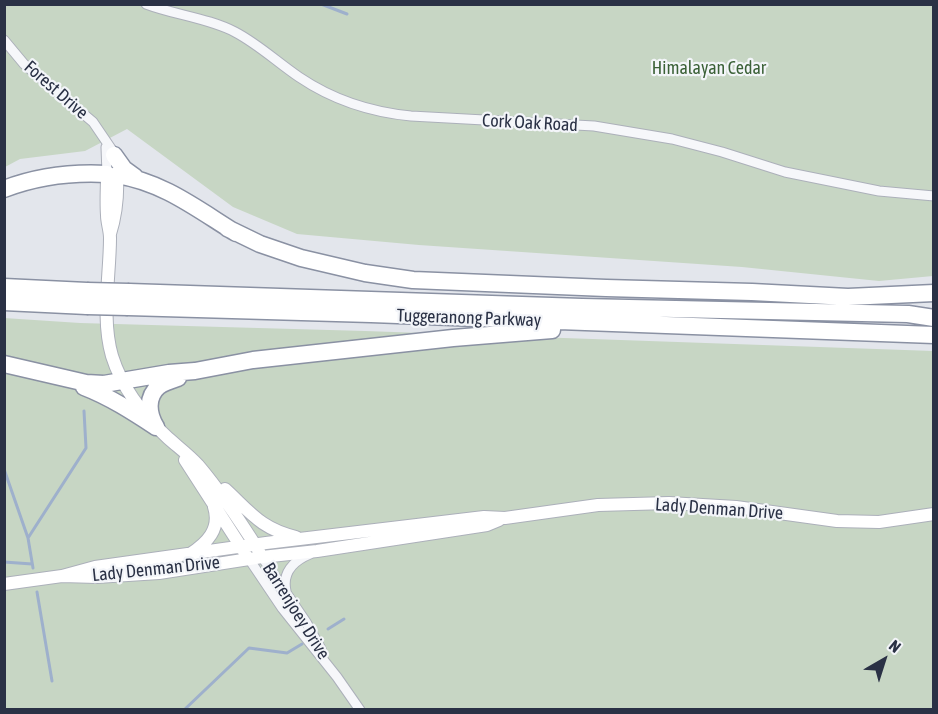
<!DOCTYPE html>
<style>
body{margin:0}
#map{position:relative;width:938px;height:714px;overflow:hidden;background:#e3e6ec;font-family:"Asap Condensed",sans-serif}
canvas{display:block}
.frame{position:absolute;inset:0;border:6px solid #2a3145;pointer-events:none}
.north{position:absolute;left:854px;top:630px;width:60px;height:60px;-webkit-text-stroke:4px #f3f5f9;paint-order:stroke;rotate:39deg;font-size:16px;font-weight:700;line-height:24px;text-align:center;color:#2a3145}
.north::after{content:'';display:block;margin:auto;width:21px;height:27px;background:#2a3145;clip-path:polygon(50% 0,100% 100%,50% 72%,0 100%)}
</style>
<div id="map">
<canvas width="938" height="714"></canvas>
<div class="frame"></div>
<div class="north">N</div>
</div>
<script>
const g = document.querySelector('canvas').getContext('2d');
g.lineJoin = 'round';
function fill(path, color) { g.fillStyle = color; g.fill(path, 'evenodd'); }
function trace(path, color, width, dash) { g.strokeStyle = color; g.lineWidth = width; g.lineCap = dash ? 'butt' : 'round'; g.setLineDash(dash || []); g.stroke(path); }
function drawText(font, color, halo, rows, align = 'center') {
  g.font = font + ' "Asap Condensed",sans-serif'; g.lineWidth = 4.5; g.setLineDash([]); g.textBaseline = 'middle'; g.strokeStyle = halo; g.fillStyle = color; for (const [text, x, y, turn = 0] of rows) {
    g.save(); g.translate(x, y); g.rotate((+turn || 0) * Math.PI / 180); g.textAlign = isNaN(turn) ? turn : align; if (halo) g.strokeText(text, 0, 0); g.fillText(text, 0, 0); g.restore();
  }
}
fill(new Path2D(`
 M4,5H933V276L879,281L742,267L419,245L297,234L233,207L127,129L85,151L20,159L5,167Z
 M4,318L80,323L365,331L933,351V709H5Z`), '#c7d6c4');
trace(new Path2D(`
 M321,4L347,14
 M4,469L28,538
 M4,562L32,564
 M33,568L28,538L86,448L84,411
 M37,592L52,681
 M328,629L344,619
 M184,710L249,648L287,653L302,644`), '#9eb0cc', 3);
const street = new Path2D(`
 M146,4C175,15 208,18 235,32C258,44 277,62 299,77C333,100 369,112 411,116L594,126L672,139L722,152L785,172L879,191L934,196
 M4,40L24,64L93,122L112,150L115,158
 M106,147L107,174
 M262,557L306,622L321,649
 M249,559L282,608L337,677L360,710
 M286,591C282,573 293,561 310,554`);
const secondary = new Path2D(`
 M110,234C116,215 118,195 117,175L107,174C107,188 106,202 107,215C107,223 110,230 110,238C110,276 101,318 112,356C122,388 144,416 168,438C178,447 189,455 198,465C221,492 240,521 259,551
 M185,460L245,553
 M225,489C250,512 261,529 296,537
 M190,554C207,543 221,529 214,507
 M62,576L95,567L266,543L484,517L505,518L598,505L669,503L736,507L837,521L879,522L934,514
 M4,584L62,576L97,577L159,573L262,557L317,551L487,525L499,520`);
const highway = new Path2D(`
 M114,155L124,169L135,177
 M117,175C163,182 197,209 236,233
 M4,189C38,176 71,172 107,174
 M227,228L260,244L301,258L365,273L413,280L606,288L752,292L848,297L934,293
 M4,287L87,291
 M129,292L582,307L908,314L934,318
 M4,302L87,306
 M128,307L371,314L934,335
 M4,364L86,383L104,384L169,373L195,371L253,360L453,338L552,330
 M84,387C110,397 133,412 156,427
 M156,427C148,414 146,397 159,386C165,382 172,380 178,378`);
trace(street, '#acb0ba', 11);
trace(secondary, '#acb0ba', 14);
trace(highway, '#8a91a3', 19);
trace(street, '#f6f7fa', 9);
trace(secondary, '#fff', 12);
trace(highway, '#fff', 16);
const highwayBridge = new Path2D(`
 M87,291L129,292
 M87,306L128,307`);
trace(highwayBridge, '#8a91a3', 19, []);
trace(highwayBridge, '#fff', 16);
drawText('18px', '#3b6137', '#f3f5f9', [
 ["Himalayan Cedar",709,68]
]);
drawText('18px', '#2a3145', '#f3f5f9', [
 ["Forest Drive",56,90,41],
 ["Cork Oak Road",530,123,3],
 ["Tuggeranong Parkway",469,318,2],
 ["Lady Denman Drive",719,509,4],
 ["Lady Denman Drive",156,569,-6],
 ["Barrenjoey Drive",296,611,58]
]);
</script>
